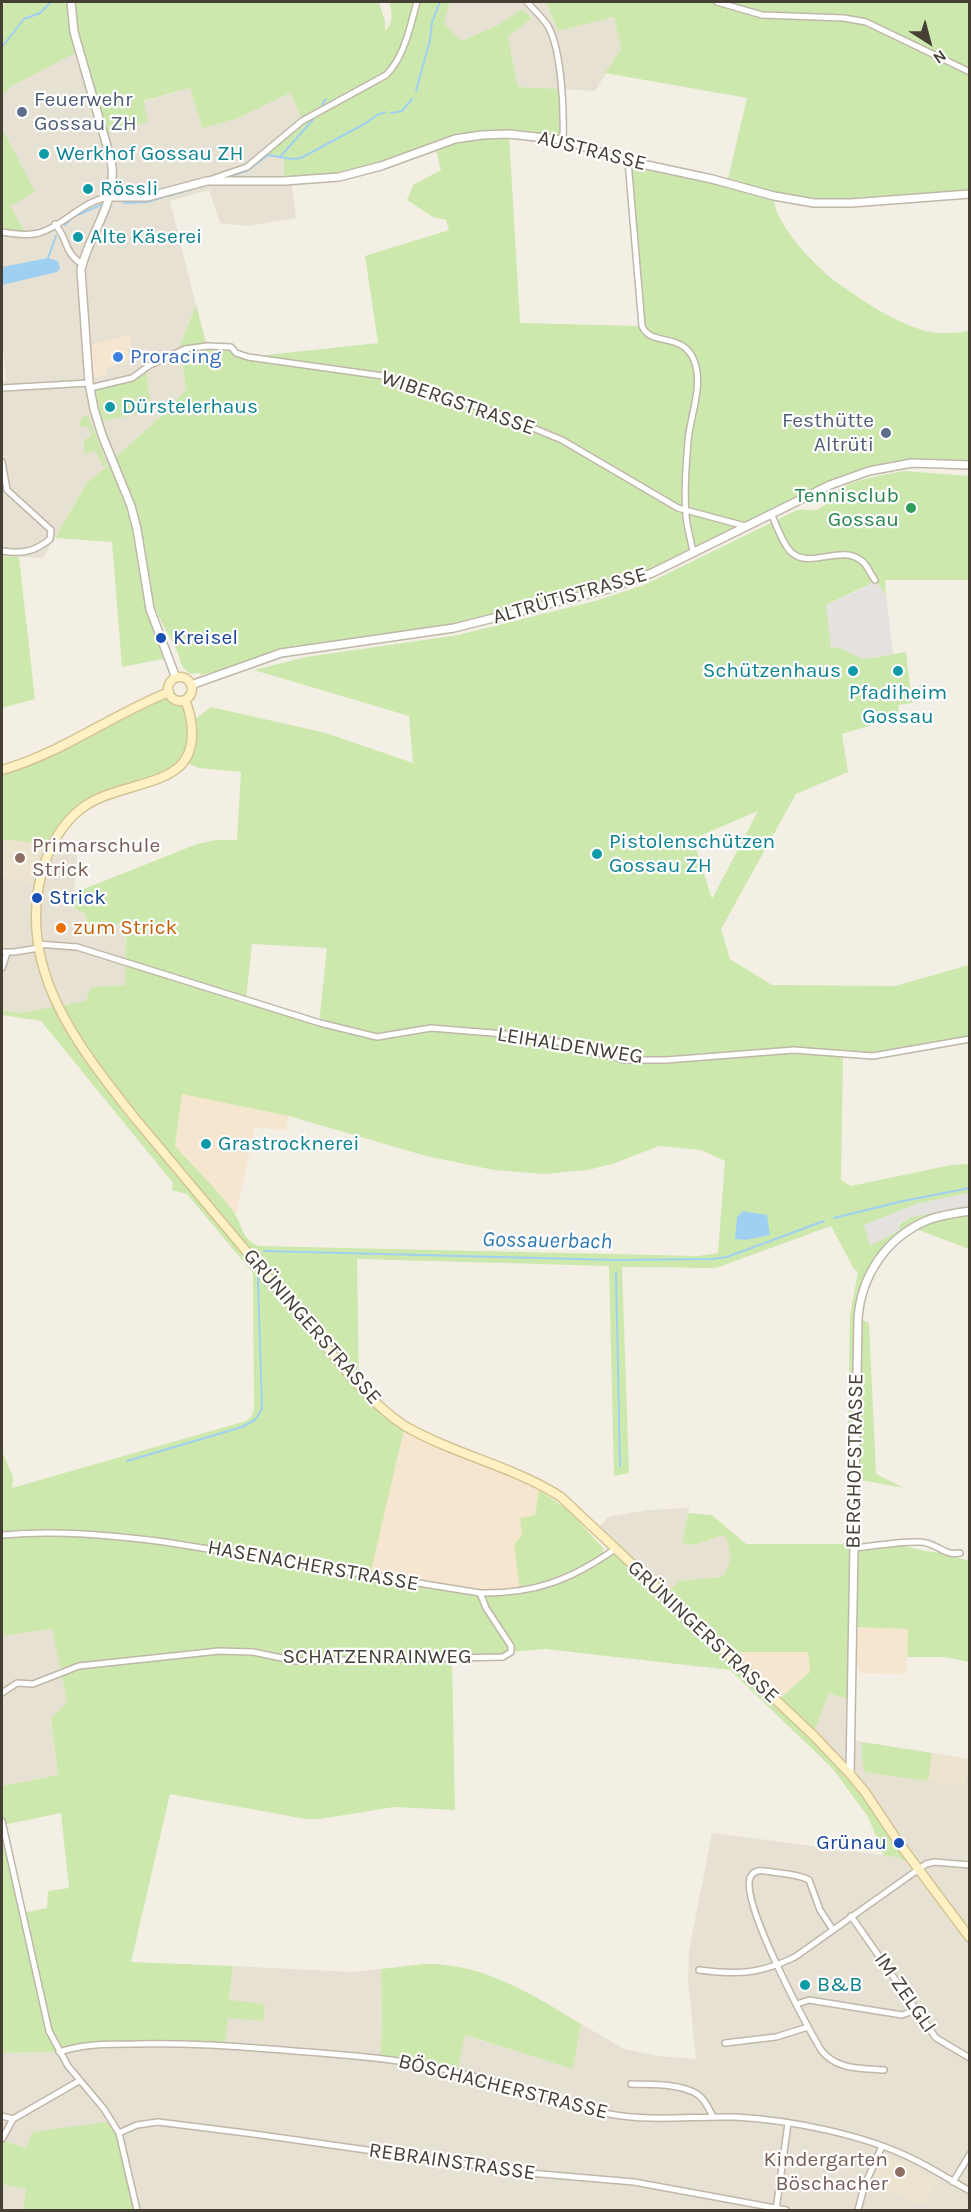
<!DOCTYPE html>
<meta charset="utf-8">
<style>
body{margin:0}
#map{position:relative;width:971px;height:2212px;overflow:hidden;background:#f3efe5;font-family:Karla,sans-serif}
canvas{display:block}
.frame{position:absolute;inset:0;border:3px solid #463f35;pointer-events:none}
.north{position:absolute;left:899px;top:12px;width:60px;height:60px;-webkit-text-stroke:4px #fff;paint-order:stroke;rotate:144deg;font-size:16px;font-weight:700;line-height:24px;text-align:center;color:#463f35}
.north::after{content:'';display:block;margin:auto;width:21px;height:27px;background:#463f35;clip-path:polygon(50% 0,100% 100%,50% 72%,0 100%)}
</style>
<div id="map">
<canvas width="971" height="2212"></canvas>
<div class="frame"></div>
<div class="north">N</div>
</div>
<script>
const g = document.querySelector('canvas').getContext('2d');
g.lineJoin = 'round';
function fill(path, color) { g.fillStyle = color; g.fill(path, 'evenodd'); }
function trace(path, color, width, dash) { g.strokeStyle = color; g.lineWidth = width; g.lineCap = dash ? 'butt' : 'round'; g.setLineDash(dash || []); g.stroke(path); }
function drawText(font, color, halo, rows, align = 'center') {
  g.font = font + ' Karla,sans-serif'; g.lineWidth = 4.5; g.setLineDash([]); g.textBaseline = 'middle'; g.strokeStyle = halo; g.fillStyle = color; for (const [text, x, y, turn = 0] of rows) {
    g.save(); g.translate(x, y); g.rotate((+turn || 0) * Math.PI / 180); g.textAlign = isNaN(turn) ? turn : align; if (halo) g.strokeText(text, 0, 0); g.fillText(text, 0, 0); g.restore();
  }
}
fill(new Path2D(`
 M450,2H546L558,31L614,17L621,49L595,91L518,87L508,37L532,18L522,9L498,25L460,41L444,23Z
 M79,50L142,102L190,88L202,128L236,119L290,93L304,120L266,155L273,154L284,157V180H291L296,218L248,226L220,223L209,190L170,201L196,305L180,345L186,390L158,419L86,484L43,558L2,556V381H6L2,337V232L10,206L34,192L2,128V95L12,86Z
 M2,839L52,845L77,855L73,907L86,915L88,926L126,923L125,985L91,987L87,1001L58,1007L20,1013L2,1010Z
 M689,1508L682,1543L695,1545L724,1535L731,1546L729,1568L723,1577L678,1581L665,1596L596,1531L608,1517L647,1510Z
 M52,1629L67,1702L51,1718L58,1775L2,1786V1636Z
 M829,1693L851,1701V1740L969,1759V2210H137L26,2148L2,2140V2053L59,2052L77,2046H225L233,1966L352,1972L381,1969L382,2025L380,2057L464,2035L573,2069L581,2024L624,2049L659,2056L696,2059L688,1981L689,1951L712,1833L898,1857L813,1735Z
 M2,2184L26,2189L23,2210H2Z`), '#e7e1d3');
fill(new Path2D(`
 M129,335L132,347L127,349L130,360L106,368L107,374L94,378L91,345Z
 M182,1094L289,1116L285,1130L255,1127L236,1215L175,1146Z
 M405,1425L540,1483L535,1516L522,1535L521,1591L497,1594L369,1575Z
 M853,1627L908,1629L906,1674L860,1673L858,1666L853,1665Z
 M741,1652H808L810,1672L777,1701L733,1659Z`), '#f6e6d0');
fill(new Path2D(`
 M2,839L44,840L30,883L2,876Z
 M932,1753L969,1759L965,1786L928,1781Z
 M884,2153L939,2181L923,2205L872,2185Z`), '#ece4cf');
fill(new Path2D(`
 M7,2H379L385,22V31C394,23 392,12 389,2H450L444,23L461,41L498,25L522,9L532,18L508,37L518,87L561,89L563,140L509,134L520,323L641,326L628,161L727,183L747,98L605,73L621,49L614,17L558,31L546,2H969V194L840,204L774,196C771,220 816,267 835,281C860,299 889,319 919,329C935,335 953,333 969,331V465L912,463L862,473L652,573L608,589L454,628L281,653L201,675L200,673L191,674C179,668 181,658 175,647C168,633 159,620 154,604C150,587 149,570 142,554L145,589L168,658L122,667L112,542L55,538L86,484L158,419L186,390L180,345L196,305L207,346L231,347L248,357L378,343L365,256L449,230L446,220L433,217L407,200L413,185L441,170L435,146L352,174L284,181V157L273,154L266,156L264,153L303,120L290,93L236,119L202,128L190,88L143,101L148,121L104,135L79,51L12,86L2,95V6Z
 M2,128L35,192L10,206L26,234L2,232Z
 M146,372L152,411L102,421L95,390L135,380Z
 M88,415L107,464L102,466L96,451L84,454V440L92,436L88,426L81,428L79,423L82,417Z
 M904,471L969,476V580H885L886,595L885,593L866,586L826,605L838,647L864,659L906,652L912,703L898,705L899,717L842,734L848,772L796,794L721,929L730,959L772,985L895,986L969,965V1043L967,1040L880,1055H843L841,1180L851,1186L951,1165L969,1164V1193L917,1204L864,1225L900,1230L898,1225L911,1217L969,1206V1249L913,1228L896,1240L872,1269L858,1318L869,1323L876,1474L904,1488L855,1479L854,1547L897,1544L925,1551L944,1553L969,1561V1662L945,1657H907L908,1629L853,1627L851,1701L829,1693L813,1735L850,1774L909,1856L902,1861L898,1857L884,1856L868,1817L833,1769L730,1670L545,1649L511,1652L503,1657L452,1659L455,1810L394,1807L320,1819H305L170,1794L131,1962L233,1966L229,2000L265,2004L263,2021L228,2018L225,2046L102,2045L59,2052L2,2053V1786L58,1775L51,1718L67,1702L52,1629L2,1636V1451L13,1477L12,1488L246,1421L252,1416L254,1408L253,1273L187,1194L172,1190L173,1183L41,1021L2,1015V1010L20,1013L86,1001L91,987L125,985L126,923L88,926L86,915L73,907L74,893L197,844L216,840H237L241,772L199,768L184,762L177,768L91,801L52,845L2,839V770L73,741L170,695L178,701L185,700L191,722L211,707L326,733L413,763L409,716L254,670L306,657L458,635L595,601L644,585L795,511C804,508 811,512 819,509C828,505 828,497 835,492C852,479 884,475 904,471ZM758,811L712,899L693,839ZM252,944L327,948L319,1023L246,999ZM182,1094L289,1116L426,1156L494,1170L545,1174L588,1170L615,1163L659,1146L701,1150L725,1161L718,1253L698,1256L259,1246C242,1240 243,1227 235,1214C219,1191 194,1167 175,1146ZM831,1226L854,1269L858,1272L850,1316L846,1544H746L712,1515L688,1513L682,1543L694,1545L724,1535C732,1549 733,1563 722,1577L678,1581L665,1596L615,1549L597,1561L604,1549L567,1509L539,1490L535,1515L520,1518L522,1535L514,1545L520,1591H459L370,1575L405,1425L359,1386L357,1259L609,1266L614,1476L629,1473L622,1267L716,1268ZM741,1652H808L810,1672L777,1701L733,1659ZM61,1813L69,1888L48,1891L47,1908L22,1913L3,1825Z
 M2,556L19,557L35,699L2,708Z
 M862,1742L932,1753L928,1781L864,1772L862,1758Z
 M423,1964C482,1962 532,1994 581,2024L573,2069L465,2035L457,2072L380,2058L382,2025L381,1969Z
 M107,2122L119,2133L137,2210H23L26,2189L2,2184V2140L26,2148L32,2132Z`), '#cde8ad');
fill(new Path2D(`
 M875,580L886,595L893,654L863,659L838,647L831,648L826,605L862,589Z
 M969,1193V1206L911,1217L898,1224L900,1230L870,1246L864,1225L917,1204Z`), '#e4e1de');
fill(new Path2D(`
 M48,258L58,261L60,268L57,272L2,285V267Z
 M743,1211L767,1215L770,1235L745,1240L735,1239L737,1217Z`), '#a0d0f1');
trace(new Path2D(`
 M2,47L24,19L40,13L51,2
 M416,91L430,40L432,22L440,2
 M322,105L326,99
 M391,113L402,111L412,99
 M281,156L316,116
 M225,178L247,171L268,155L292,159L301,158L366,123L377,115L385,112
 M168,196L203,186
 M124,203L147,202L161,198
 M65,225L73,217L101,205
 M48,258L56,236
 M834,1218L903,1201L970,1188
 M264,1251L616,1260L712,1259L727,1257L824,1221
 M616,1273L620,1466
 M127,1461L242,1427L255,1420L262,1409L258,1278`), '#a0d0f1', 2);
const minor = new Path2D(`
 M527,2C533,9 542,17 548,26C562,51 564,111 563,140
 M717,2L762,15L844,18L866,22L970,72
 M628,161L642,326C651,348 684,330 695,363C703,387 690,417 688,441C686,464 684,494 686,516C687,528 691,540 693,552
 M209,180L247,167L302,121L386,75C405,56 410,26 417,2
 M55,224C68,239 64,253 82,264
 M2,232C13,234 27,236 39,233C64,226 84,199 111,197
 M2,388L89,383
 M90,388L132,378L150,365L185,349L207,346L231,347L236,353L248,357L383,376L499,414L562,440L678,508L745,526
 M2,462L7,490L51,530L50,539C35,552 21,554 2,551
 M771,514C777,525 781,541 790,551C809,571 841,543 862,561C868,566 870,574 875,580
 M38,944L77,947L320,1023L377,1037L431,1028L529,1036L562,1043L624,1060H666L794,1050L873,1056L970,1039
 M2,952H14L39,948
 M2,968L7,953
 M2,1535C56,1530 111,1535 165,1542L480,1593C534,1594 571,1580 615,1549
 M854,1548C876,1546 899,1541 920,1542C936,1542 943,1556 960,1553
 M2,1693L17,1683L33,1684L79,1666L219,1651L253,1652L296,1661L503,1657L511,1652V1646L486,1608L480,1593
 M2,1821L49,2031L68,2066L104,2109L119,2133L137,2210
 M851,1916L936,2038L970,2058
 M833,1930L820,1910L809,1880C798,1874 784,1874 772,1872C765,1871 756,1868 751,1876C737,1897 807,2026 821,2050C836,2070 861,2068 884,2070
 M699,1970C738,1975 760,1974 795,1957L926,1864L934,1862L970,1865
 M797,2004L809,2000L902,2015L916,2010
 M725,2043L776,2037L808,2027
 M59,2052C84,2044 106,2044 133,2044C178,2043 223,2045 269,2049C333,2054 397,2057 460,2073C510,2085 558,2104 609,2114C650,2122 693,2116 735,2117C791,2120 867,2135 917,2161C935,2170 952,2181 970,2191
 M631,2084C651,2085 679,2083 697,2094C705,2099 709,2109 713,2117
 M2,2116L13,2119L79,2081
 M119,2133L137,2125L158,2122L254,2134L529,2173L634,2182L786,2210
 M2,2139L13,2119
 M953,2182L970,2154
 M776,2210L788,2123
 M858,2210L864,2187L882,2146`);
const tertiary = new Path2D(`
 M71,2L74,32L111,160C119,203 89,232 81,270L89,383L94,409L102,435L131,506L137,529L150,609L176,678
 M111,197H147L207,181H284L339,177L381,166L455,139L482,135L509,134L563,140L628,161L712,179L774,196L814,203H851L970,194
 M191,685L281,653L454,628L608,589L652,573L830,485L869,471L912,463L970,465
 M850,1774L858,1319C861,1275 887,1237 928,1220C941,1215 956,1213 970,1211`);
const secondary = new Path2D(`
 M168 689a12 12 0 1 1 24 0a12 12 0 1 1-24 0Z
 M185,700C193,719 197,748 181,765C161,786 109,787 82,808C61,824 49,847 42,872C16,969 78,1046 134,1117L359,1386C374,1401 388,1415 405,1426C455,1455 513,1466 561,1497L813,1735L850,1774L865,1792L899,1843L970,1938
 M2,770C62,753 111,715 169,692`);
trace(minor, '#bfb7a8', 8);
trace(tertiary, '#bfb7a8', 10);
trace(secondary, '#d4c394', 11);
trace(minor, '#fff', 5);
trace(tertiary, '#fff', 7);
trace(secondary, '#fff1c3', 8);
for (const [x, y, r, color] of [
 [22,112,6,"#5c6f8a"],
 [44,154,6,"#0f9aa8"],
 [88,189,6,"#0f9aa8"],
 [78,237,6,"#0f9aa8"],
 [118,357,6,"#3f7fe0"],
 [110,407,6,"#0f9aa8"],
 [886,433,6,"#5c6f8a"],
 [911,508,6,"#2e9e5b"],
 [161,638,6,"#1a4fb4"],
 [853,671,6,"#0f9aa8"],
 [898,671,6,"#0f9aa8"],
 [597,854,6,"#0f9aa8"],
 [20,858,6,"#8d6e63"],
 [37,898,6,"#1a4fb4"],
 [61,928,6,"#e8710a"],
 [206,1144,6,"#0f9aa8"],
 [899,1843,6,"#1a4fb4"],
 [805,1985,6,"#0f9aa8"],
 [900,2172,6,"#8d6e63"]
]) { const dot = new Path2D(); dot.arc(x, y, r, 0, 2 * Math.PI); g.fillStyle = color; g.fill(dot); trace(dot, '#fff', 2); }
drawText('21px', '#4e5e75', '#fff', [
 ["Feuerwehr",34,100],
 ["Gossau ZH",34,124],
 ["Festhütte",874,421,"right"],
 ["Altrüti",874,445,"right"]
], 'left');
drawText('21px', '#463f35', '#fff', [
 ["AUSTRASSE",592,151,14],
 ["WIBERGSTRASSE",458,403,19],
 ["ALTRÜTISTRASSE",570,596,-16],
 ["LEIHALDENWEG",570,1046,9],
 ["GRÜNINGERSTRASSE",312,1327,49],
 ["BERGHOFSTRASSE",855,1461,-89],
 ["HASENACHERSTRASSE",313,1566,10],
 ["GRÜNINGERSTRASSE",703,1632,43],
 ["SCHATZENRAINWEG",377,1657],
 ["IM ZELGLI",905,1993,55],
 ["BÖSCHACHERSTRASSE",503,2087,14],
 ["REBRAINSTRASSE",452,2162,8]
]);
drawText('21px', '#0d838f', '#fff', [
 ["Werkhof Gossau ZH",56,154],
 ["Rössli",100,189],
 ["Alte Käserei",90,237],
 ["Dürstelerhaus",122,407],
 ["Schützenhaus",841,671,"right"],
 ["Pfadiheim",898,693,"center"],
 ["Gossau",898,717,"center"],
 ["Pistolenschützen",609,842],
 ["Gossau ZH",609,866],
 ["Grastrocknerei",218,1144],
 ["B&B",817,1985]
], 'left');
drawText('21px', '#366cbe', '#fff', [
 ["Proracing",130,357]
], 'left');
drawText('21px', '#27864d', '#fff', [
 ["Tennisclub",899,496],
 ["Gossau",899,520]
], 'right');
drawText('21px', '#164399', '#fff', [
 ["Kreisel",173,638],
 ["Strick",49,898],
 ["Grünau",887,1843,"right"]
], 'left');
drawText('21px', '#785e54', '#fff', [
 ["Primarschule",32,846],
 ["Strick",32,870],
 ["Kindergarten",888,2160,"right"],
 ["Böschacher",888,2184,"right"]
], 'left');
drawText('21px', '#c56008', '#fff', [
 ["zum Strick",73,928]
], 'left');
drawText('italic 22px', '#2c7ab3', '#fff', [
 ["Gossauerbach",547,1241,1]
]);
</script>
